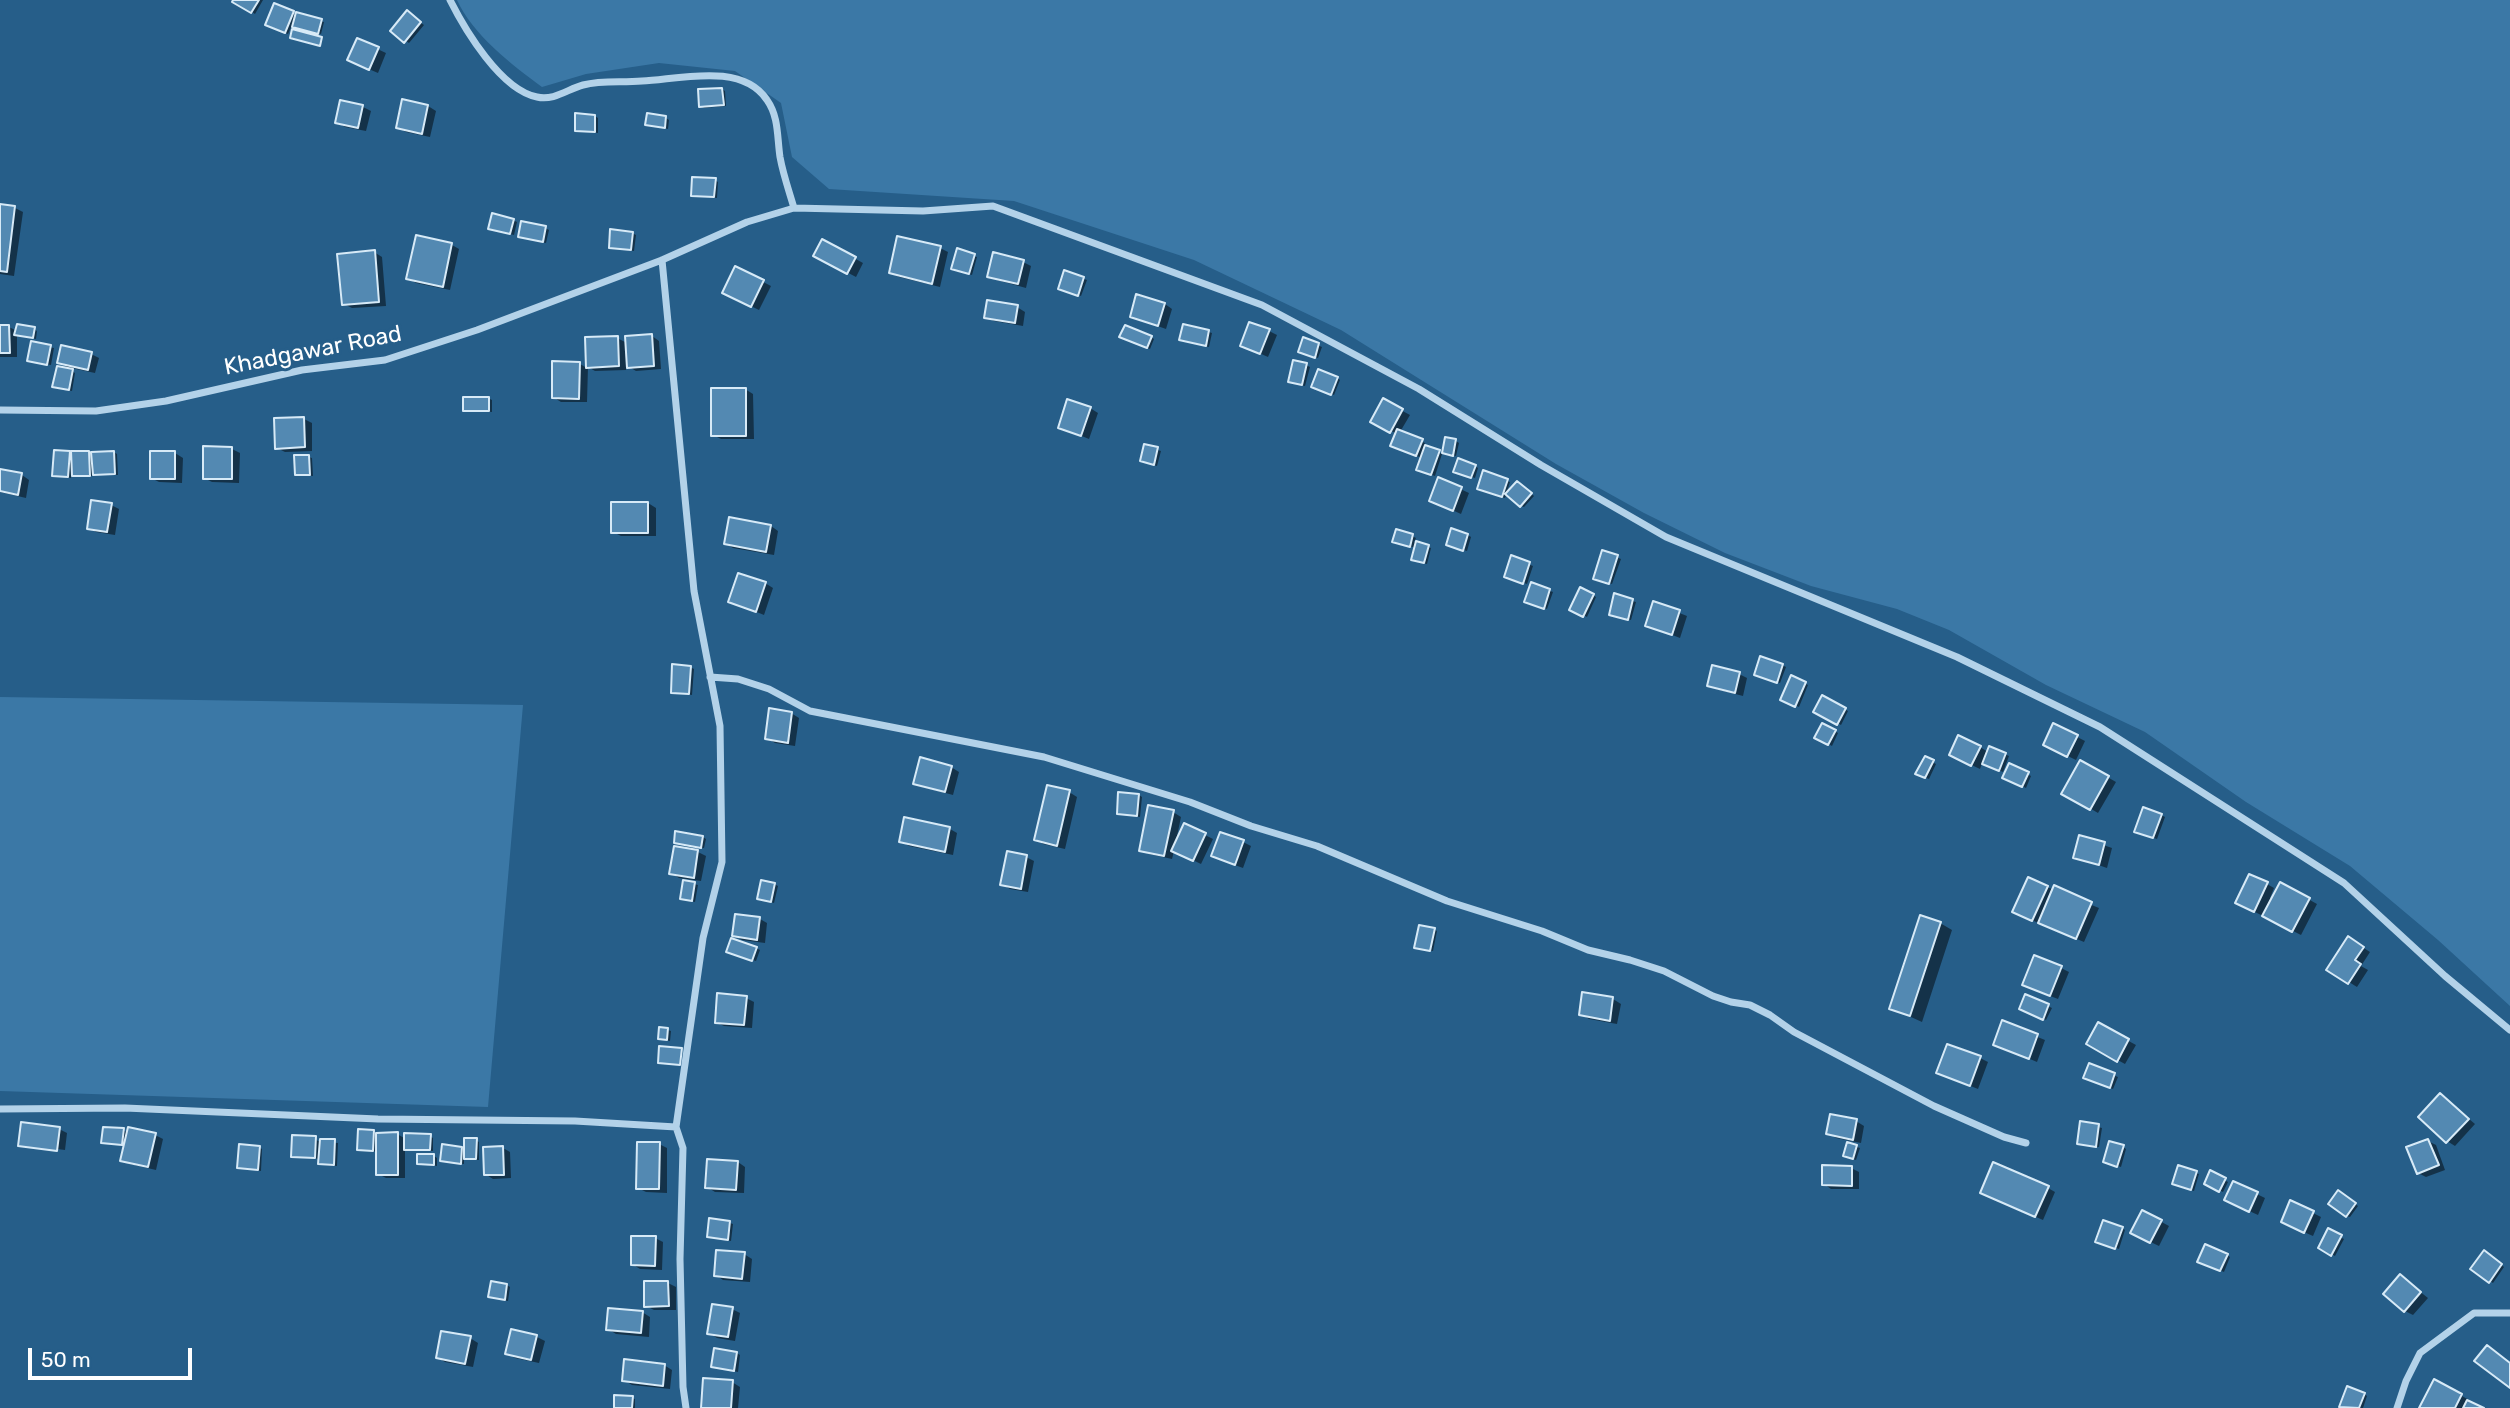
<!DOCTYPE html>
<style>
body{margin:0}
#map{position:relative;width:2510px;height:1408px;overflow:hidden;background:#265e89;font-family:Rubik,sans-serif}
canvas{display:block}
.scale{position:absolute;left:28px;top:1348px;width:164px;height:32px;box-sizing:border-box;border:4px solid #fff;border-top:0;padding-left:9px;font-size:21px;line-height:24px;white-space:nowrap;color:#fff;-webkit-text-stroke:5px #265e89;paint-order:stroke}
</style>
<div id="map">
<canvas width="2510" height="1408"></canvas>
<div class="scale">50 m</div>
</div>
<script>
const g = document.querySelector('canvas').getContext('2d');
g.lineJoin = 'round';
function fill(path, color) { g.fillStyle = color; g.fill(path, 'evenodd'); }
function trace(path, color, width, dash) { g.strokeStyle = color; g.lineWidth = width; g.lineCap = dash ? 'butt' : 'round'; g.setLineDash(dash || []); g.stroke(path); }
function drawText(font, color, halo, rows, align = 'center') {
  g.font = font + ' Rubik,sans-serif'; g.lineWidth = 6; g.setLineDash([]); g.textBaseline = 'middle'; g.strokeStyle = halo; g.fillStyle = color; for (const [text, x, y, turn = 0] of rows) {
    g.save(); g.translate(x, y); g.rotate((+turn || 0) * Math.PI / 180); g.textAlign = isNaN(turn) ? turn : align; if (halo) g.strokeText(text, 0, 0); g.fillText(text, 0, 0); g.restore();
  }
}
fill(new Path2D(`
 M457,0H2510V1006L2438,940L2350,866L2246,802L2145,732L2046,685L1949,630L1897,609L1811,586L1725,553L1644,513L1556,464L1341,330L1194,260L1014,201L829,189L792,157L781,103L735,71L659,63L586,74L542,87C512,65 472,34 457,0Z
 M0,697L523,705L488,1107L0,1091Z`), '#3b78a6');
fill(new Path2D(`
 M235,0H263L255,14Z
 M275,5L297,15L324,22L321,34L292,25L288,34L270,26Z
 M410,15L424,25L409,43L392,31Z
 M358,40L386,53L378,73L357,64Z
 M722,89L725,91L726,106L704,108L701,106Z
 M404,101L428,106L436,111L430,137L406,132L398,127Z
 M341,102L363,107L371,111L366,131L345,127L337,122Z
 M595,116L598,118V133L577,130Z
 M666,118L669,120L668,129L647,124Z
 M715,180L718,182L717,198L692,195Z
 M0,206L15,208L23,212L14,276L0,274Z
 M513,220L517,222L514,235L493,230Z
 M545,228L549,230L546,243L523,238Z
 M632,233L636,235L634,251L610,247Z
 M417,237L452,245L459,249L450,290L416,283L408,278Z
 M823,241L863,263L856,277L816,256Z
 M940,248L948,252L940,287L899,277L891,273Z
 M374,252L382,257L386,306L352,308L344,304Z
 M974,256L977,257L972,275L956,270Z
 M1023,262L1031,266L1026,288L997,280L989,276Z
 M736,268L771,286L759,310L732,297Z
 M1065,272L1087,280L1081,296L1063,290Z
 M1165,304L1172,309L1166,329L1132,317Z
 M1017,307L1025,312L1023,326L994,321L986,317Z
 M0,327H9L17,331L34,329L37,331L36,339L17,334V357H0Z
 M1269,331L1277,335L1268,357L1250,349Z
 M1209,332L1212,333L1209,347L1184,341Z
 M652,336L659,341L661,369L636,371L626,365V370L595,371L588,367L587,402H561L553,397L580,364L587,368L586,339L617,338L627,343Z
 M1151,337L1154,339L1150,349L1125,338Z
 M1304,340L1322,347L1318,358L1303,353Z
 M32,343L54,348L51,365L33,362Z
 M91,354L99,358L95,373L67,367L59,362Z
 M1306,365L1310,367L1305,386L1293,383Z
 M72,371L75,373L72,391L57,388Z
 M1337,378L1340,380L1334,395L1317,388Z
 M745,389L753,394L754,439H721L713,435Z
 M488,398L492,400V412L465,410Z
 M1384,401L1410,415L1400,432L1425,443L1424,446L1442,454L1435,476L1421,471L1422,458L1395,447L1397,434L1373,421Z
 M1090,408L1098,413L1089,439L1060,427Z
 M304,419L312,423V451L285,452L277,448Z
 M1456,441L1459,443L1456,456L1447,454Z
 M1146,446L1161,451L1157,466L1145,462Z
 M232,449L240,453L239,483L212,482L204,478Z
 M114,452L117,454L118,475H98L92,472V476L77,477L71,473V478L54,475L69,453L73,455L89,453L93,456Z
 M175,453L183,458L182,483L159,482L151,478Z
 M309,457L312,458L313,476L297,474Z
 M1475,466L1478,468L1475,478L1459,473Z
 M0,470L22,475L29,480L26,498L0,492Z
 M1439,479L1469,493L1461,514L1439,504Z
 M1507,481L1510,482L1505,498L1482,490Z
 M1521,485L1534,496L1524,507L1521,506Z
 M648,503L656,508V536H621L613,532Z
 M111,505L119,509L115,535L96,532L88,528Z
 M771,526L778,531L774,555L733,548L726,544Z
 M1468,535L1471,537L1467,551L1451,546Z
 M1412,536L1416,538L1414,542L1431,548L1427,564L1416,561V548L1397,543Z
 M1603,552L1621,559L1612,584L1598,580Z
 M1512,558L1533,566L1527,584L1509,578Z
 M765,583L773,588L764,615L730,601Z
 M1532,584L1553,592L1547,609L1529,603Z
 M1581,589L1596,597L1587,617L1571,609Z
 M1616,596L1636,602L1631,620L1614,616Z
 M1654,603L1687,616L1680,638L1647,625Z
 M1782,665L1786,667L1780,683L1759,676Z
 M690,667L694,669L692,695L672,692Z
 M1739,674L1747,678L1743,696L1716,689L1709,685Z
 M1792,677L1808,685L1799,707L1782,700Z
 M1822,697L1848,711L1841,725L1815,711Z
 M791,713L799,718L795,746L775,743L767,738Z
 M1823,725L1838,733L1832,746L1817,738Z
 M2054,725L2085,741L2076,760L2053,749Z
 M1980,747L1988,752L1990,748L2009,756L2003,772L1982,763L1980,769L1959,759Z
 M1925,758L1936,764L1929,779L1917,774Z
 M2081,762L2116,782L2098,813L2064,793Z
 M2010,765L2031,776L2026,788L2004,777Z
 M951,767L959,772L953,795L923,787L915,783Z
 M1069,792L1077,797L1065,849L1043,844L1036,839Z
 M1139,795L1142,797L1140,817L1118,813Z
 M1173,812L1181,817L1176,841L1185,825L1213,839L1201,864L1174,851L1172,859L1149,854L1141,850Z
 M2161,815L2165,817L2157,839L2140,833Z
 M950,829L957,833L953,855L909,846L901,841Z
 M703,837L706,839L704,848L679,844Z
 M2080,837L2112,848L2107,868L2075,857Z
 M1243,842L1251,846L1243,868L1221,860Z
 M675,848L698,852L706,856L701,881L679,878L671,873Z
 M1026,857L1034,861L1028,892L1010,889L1002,884Z
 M694,884L698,885L695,902L682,898Z
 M774,884L778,886L774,903L759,898Z
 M2267,884L2274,888L2270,898L2273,899L2281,884L2317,904L2301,935L2245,907Z
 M2047,887L2099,908L2084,942L2022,916Z
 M760,919L767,923L765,943L742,940L734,935Z
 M1940,923L1952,930L1922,1022L1891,1008Z
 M1434,929L1437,931L1433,951L1419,949Z
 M2356,943L2370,952L2361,966L2368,970L2357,987L2328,969Z
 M756,948L760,950L756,961L731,953Z
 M2061,968L2069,972L2058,999L2032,989Z
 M1584,994L1613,999L1621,1004L1617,1024L1589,1019L1581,1014Z
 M2026,996L2052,1008L2046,1020L2024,1011Z
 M746,998L754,1002L752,1028L724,1026L716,1022Z
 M2003,1023L2045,1040L2037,1062L1995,1044Z
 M2099,1025L2136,1045L2125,1064L2088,1044Z
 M668,1030L671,1031L670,1041L660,1038Z
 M1980,1058L1988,1062L1978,1089L1938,1073Z
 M2090,1066L2118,1077L2113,1089L2089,1079Z
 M2441,1095L2475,1124L2455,1146L2447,1141Z
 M1856,1121L1864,1126L1861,1143L1836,1138L1828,1133Z
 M2082,1123L2102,1128L2099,1147L2082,1145Z
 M59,1129L67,1133L65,1150L26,1145V1148L20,1145Z
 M123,1130L128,1133L155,1135L163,1139L156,1170L130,1164L122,1160L125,1146L103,1142Z
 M373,1132L378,1135L397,1134L406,1139L430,1136L433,1138V1151L405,1149V1178H386L378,1174V1152L359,1149Z
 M315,1138L318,1141L338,1143L337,1166L324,1165L320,1163V1159L293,1156Z
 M476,1140L479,1142V1160H469L464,1157V1164L442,1160L462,1148L466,1151Z
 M2428,1141L2436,1145L2445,1170L2426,1177L2418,1173Z
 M659,1144L667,1148V1193L646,1192L638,1188Z
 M1848,1144L1860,1148L1856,1160L1848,1157Z
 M259,1147L262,1149L261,1171L239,1167Z
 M2123,1147L2126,1149L2121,1167L2108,1163Z
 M503,1148L510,1152L511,1178L493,1179L485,1174Z
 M434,1156L437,1158V1166L418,1163Z
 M738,1162L745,1167L744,1193L715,1192L707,1187Z
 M1851,1168L1859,1172V1189H1831L1824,1184Z
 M2196,1173L2199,1174L2194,1191L2177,1185Z
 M2211,1173L2228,1182L2223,1192L2206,1184Z
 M2234,1183L2265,1198L2258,1215L2234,1204Z
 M2048,1188L2055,1192L2043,1220L1990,1197Z
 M2342,1194L2358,1206L2350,1217L2346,1216Z
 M2291,1202L2321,1217L2313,1236L2290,1226Z
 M2143,1212L2169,1226L2159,1246L2140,1237Z
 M730,1223L733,1224L731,1241L709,1236Z
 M2122,1228L2125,1230L2119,1249L2101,1243Z
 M2329,1231L2344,1239L2335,1256L2320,1248Z
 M655,1238L663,1242L662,1270L640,1269L632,1264Z
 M744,1254L752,1259L750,1282L723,1280L716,1275Z
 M2227,1255L2230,1257L2224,1272L2203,1263Z
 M2488,1255L2504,1267L2493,1283L2472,1269Z
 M2400,1276L2428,1298L2413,1315L2405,1311Z
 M668,1283L676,1287V1310H654L646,1306Z
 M507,1285L510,1287L508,1301L490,1297Z
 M732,1309L740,1313L735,1341L717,1338L709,1333Z
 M642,1312L650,1317L649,1337L616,1334L608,1329Z
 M512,1331L537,1337L545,1341L539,1363L515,1358L507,1353Z
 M470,1338L478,1343L473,1367L445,1362L438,1358Z
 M737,1353L740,1355L738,1372L713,1366Z
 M664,1365L672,1370L670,1389L632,1385L624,1380Z
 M2435,1381L2469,1400L2468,1402L2480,1408H2421Z
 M732,1382L740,1387L738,1408H703Z
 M2364,1394L2367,1396L2363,1408L2341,1407Z
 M632,1398L635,1399V1408H615Z`), '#0007');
const building = new Path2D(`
 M233,0H259L251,13L232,2Z
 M274,3L294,11L285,33L265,25Z
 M407,10L421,22L404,43L390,31Z
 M296,12L322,19L318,34L292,27Z
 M292,29L322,37L320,46L290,38Z
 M357,38L379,47L369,70L347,60Z
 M722,88L724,105L699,107L698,89Z
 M402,99L428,105L422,134L396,128Z
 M340,100L363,105L358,128L335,123Z
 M575,113L595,115V132L575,131Z
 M647,113L666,116L665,128L645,125Z
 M692,177L716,178L714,197L691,196Z
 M0,204L15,206L7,272L0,271Z
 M492,213L514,219L510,234L488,229Z
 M521,221L546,226L543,242L518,237Z
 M610,229L633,232L631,250L609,248Z
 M416,235L452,243L443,287L406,279Z
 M897,236L941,246L932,284L889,273Z
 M822,239L856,257L847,274L813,256Z
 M957,248L975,254L969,274L951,269Z
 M375,250L379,302L342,305L337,254Z
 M993,252L1024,260L1018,284L987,277Z
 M735,266L764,280L751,307L722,293Z
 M1064,270L1084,277L1078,296L1058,289Z
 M1136,294L1165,303L1158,326L1130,317Z
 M987,300L1018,305L1015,323L984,318Z
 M1249,322L1270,329L1260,354L1240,346Z
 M17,324L35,327L33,338L14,335Z
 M1183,324L1209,330L1206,346L1179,340Z
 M0,325H9L10,353H0Z
 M1125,325L1152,336L1147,348L1119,337Z
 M652,334L654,366L627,368L625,336Z
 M618,336L619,366L586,368L585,337Z
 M1303,337L1319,343L1315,358L1298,352Z
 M31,341L51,345L47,365L27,361Z
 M61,345L92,352L88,370L57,363Z
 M1293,360L1307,363L1302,385L1288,382Z
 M552,361L580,362L579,399L552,398Z
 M57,366L73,369L69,390L52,387Z
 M1318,369L1338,377L1331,395L1311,387Z
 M711,388H746V436H711Z
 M463,397H489V411H463Z
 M1383,398L1403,409L1390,433L1370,422Z
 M1067,399L1091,407L1081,436L1058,428Z
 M304,417L305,447L275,449L274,418Z
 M1397,429L1423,439L1416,456L1390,446Z
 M1445,437L1456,439L1453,456L1442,453Z
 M1144,444L1158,447L1154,465L1140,461Z
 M1425,445L1440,450L1431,475L1416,470Z
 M203,446L232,447V479H203Z
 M54,450L70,451L68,477L52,476Z
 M71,451H89L90,476H72Z
 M114,451L115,474L93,475L91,452Z
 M150,451H175V479H150Z
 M294,455H309L310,475H295Z
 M1458,458L1476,465L1471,478L1453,472Z
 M0,469L22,473L18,495L0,491Z
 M1483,470L1508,479L1502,497L1477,489Z
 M1438,477L1462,487L1453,511L1429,501Z
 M1517,481L1532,493L1520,507L1505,494Z
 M91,500L112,503L107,532L87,529Z
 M611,502H648V533H611Z
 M729,517L771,525L766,552L724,544Z
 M1451,528L1468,534L1463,551L1446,545Z
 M1396,529L1413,534L1410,547L1392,542Z
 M1416,541L1429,545L1424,563L1411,560Z
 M1602,550L1618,555L1609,584L1593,579Z
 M1511,555L1530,562L1523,584L1504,577Z
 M738,573L766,582L756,612L728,602Z
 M1531,582L1550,589L1544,609L1524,602Z
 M1580,587L1594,594L1583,617L1569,610Z
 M1614,593L1633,599L1628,620L1609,615Z
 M1653,601L1680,610L1672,635L1645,626Z
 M1760,656L1783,664L1777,683L1754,675Z
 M672,664L691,666L689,694L671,693Z
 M1712,665L1740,672L1735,693L1707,686Z
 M1791,675L1806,682L1795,707L1780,700Z
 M1822,695L1846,708L1837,725L1813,712Z
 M769,708L792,712L788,743L765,739Z
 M1822,723L1836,730L1828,745L1814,738Z
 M2053,723L2078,735L2067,757L2043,745Z
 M1958,735L1981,746L1971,766L1949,755Z
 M1989,746L2006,753L1999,771L1982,764Z
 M1925,756L1934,760L1925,778L1915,774Z
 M920,757L952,766L945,792L913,784Z
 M2080,760L2109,776L2090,810L2061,794Z
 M2009,763L2029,772L2022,787L2002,778Z
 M1047,785L1070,790L1057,846L1034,840Z
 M1118,792L1139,794L1137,816L1117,814Z
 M1148,805L1174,810L1164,856L1139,851Z
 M2143,807L2162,814L2153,838L2134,832Z
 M904,817L950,827L945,852L899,842Z
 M1184,823L1206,833L1193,861L1171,851Z
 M675,831L703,836L701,848L674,843Z
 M1220,832L1244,840L1235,865L1211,856Z
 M2079,835L2105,842L2099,865L2073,858Z
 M674,846L698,850L694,878L669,874Z
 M1007,851L1027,855L1021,889L1000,885Z
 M2249,874L2268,882L2254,912L2235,903Z
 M2028,877L2048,886L2032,921L2012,912Z
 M683,880L695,882L692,901L680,899Z
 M761,880L775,883L771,902L757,899Z
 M2280,882L2310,898L2292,932L2262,916Z
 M2054,885L2092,902L2076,939L2038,923Z
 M735,914L760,917L757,940L732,936Z
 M1920,915L1941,922L1910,1016L1889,1009Z
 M1419,925L1435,928L1430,951L1414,948Z
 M2348,936L2364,947L2355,960L2361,964L2348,984L2326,970Z
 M731,938L757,947L752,961L726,952Z
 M2034,955L2062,966L2050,996L2022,985Z
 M1582,992L1613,997L1610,1021L1579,1015Z
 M717,993L747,996L744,1025L715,1023Z
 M2025,994L2049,1004L2043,1020L2019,1009Z
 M2002,1020L2038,1034L2029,1059L1993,1045Z
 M2098,1022L2129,1039L2117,1062L2086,1044Z
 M659,1027L668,1028L667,1040L658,1039Z
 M1947,1044L1981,1056L1970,1086L1936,1073Z
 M659,1046L682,1048L680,1065L658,1063Z
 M2089,1063L2115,1073L2110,1088L2083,1078Z
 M2440,1093L2469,1119L2446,1143L2418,1117Z
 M1830,1114L1857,1119L1853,1140L1826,1134Z
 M2080,1121L2099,1124L2096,1147L2077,1144Z
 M21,1122L60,1127L57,1151L18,1146Z
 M103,1127L124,1128L122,1145L101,1143Z
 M128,1127L156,1133L148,1167L120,1161Z
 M358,1129L374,1130L373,1151L357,1150Z
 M398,1132V1175H376V1133Z
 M404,1133L431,1134L430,1150H404Z
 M292,1135L316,1136L315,1158L291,1157Z
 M464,1138H477L476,1159H464Z
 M320,1139H335L334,1165L318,1164Z
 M2428,1139L2439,1165L2417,1174L2406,1147Z
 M2109,1141L2124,1145L2117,1167L2103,1162Z
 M637,1142H660L659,1189H636Z
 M1847,1142L1857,1145L1853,1159L1843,1156Z
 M239,1144L260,1146L258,1170L237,1168Z
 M442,1144L462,1147L461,1164L440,1161Z
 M503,1146L504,1175H484L483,1147Z
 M417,1154H434V1165L417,1164Z
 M707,1159L738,1161L736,1190L705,1188Z
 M1993,1162L2049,1186L2035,1217L1980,1193Z
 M1822,1165L1852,1166V1186L1822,1185Z
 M2178,1165L2197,1171L2191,1190L2172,1184Z
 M2210,1170L2226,1178L2219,1192L2204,1184Z
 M2233,1181L2258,1192L2249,1212L2224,1200Z
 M2338,1190L2356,1203L2346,1217L2328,1204Z
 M2290,1200L2314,1211L2304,1233L2281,1222Z
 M2142,1210L2162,1220L2150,1243L2130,1233Z
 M709,1218L730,1221L728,1240L707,1237Z
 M2103,1220L2123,1227L2115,1249L2095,1242Z
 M2328,1228L2342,1235L2331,1256L2318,1248Z
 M631,1236H656L655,1266L631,1265Z
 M2205,1244L2228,1254L2220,1271L2197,1262Z
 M716,1250L745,1252L742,1279L714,1276Z
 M2484,1250L2502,1264L2489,1283L2470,1269Z
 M2400,1274L2421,1292L2404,1312L2383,1294Z
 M491,1281L507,1284L505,1300L488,1297Z
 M644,1281H668L669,1306L644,1307Z
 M712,1304L733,1307L728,1337L707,1334Z
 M608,1308L643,1311L641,1333L606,1330Z
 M511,1329L537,1335L531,1360L505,1354Z
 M441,1331L471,1336L465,1364L436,1358Z
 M2487,1345L2510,1363V1388L2474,1361Z
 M714,1348L737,1352L734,1371L711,1367Z
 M624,1359L665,1364L663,1386L622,1381Z
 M703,1378L733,1380L731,1408H701Z
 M2434,1379L2462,1394L2455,1408H2419Z
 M2347,1386L2365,1393L2359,1408L2339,1407Z
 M614,1395L633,1396L632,1408H614Z
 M2467,1400L2484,1408H2463Z`);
fill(building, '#5389b2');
trace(building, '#d7eaf7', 2);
trace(new Path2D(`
 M450,0C465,30 501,90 537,97C554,101 568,89 583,85C603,80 622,83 642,81C680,79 742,62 767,100C779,117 777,137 780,157C783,174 789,191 794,208
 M662,260L694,591L720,726L722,862L703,938L676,1127L683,1148L680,1259L683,1387L686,1408
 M0,410L96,411L166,401L302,370L385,360L477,330L662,260L747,222L794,208L923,211L993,206L1262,305L1419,389L1541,465L1666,537L1957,657L2100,727L2344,883L2445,976L2510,1030
 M710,677L738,679L769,689L810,711L1044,757L1190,802L1251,826L1317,846L1447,901L1542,931L1588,950L1630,960L1664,971L1713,996L1731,1002L1750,1005L1770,1015L1794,1032L1934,1106L2004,1137L2026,1143
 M0,1109L125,1108L378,1119L575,1121L676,1127
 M2397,1408L2406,1381L2420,1353L2474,1313H2510`), '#b3d2e9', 7);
drawText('23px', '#fff', '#265e89', [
 ["Khadgawar Road",313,351,-11]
]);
</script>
